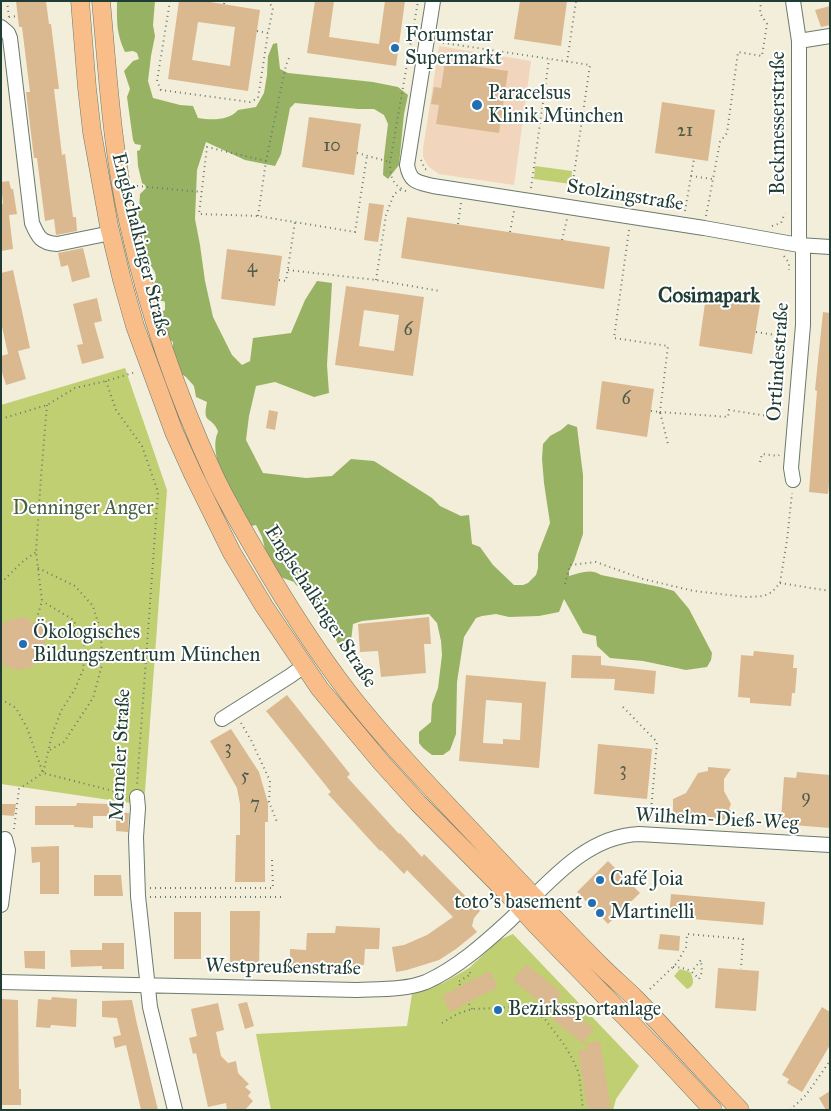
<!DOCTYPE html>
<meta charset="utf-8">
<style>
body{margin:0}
#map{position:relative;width:831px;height:1111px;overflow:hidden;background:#f2eeda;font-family:"IM FELL Great Primer",serif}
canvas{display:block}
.frame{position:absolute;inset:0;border:2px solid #1f3d34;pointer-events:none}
</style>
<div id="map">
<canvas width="831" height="1111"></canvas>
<div class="frame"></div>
</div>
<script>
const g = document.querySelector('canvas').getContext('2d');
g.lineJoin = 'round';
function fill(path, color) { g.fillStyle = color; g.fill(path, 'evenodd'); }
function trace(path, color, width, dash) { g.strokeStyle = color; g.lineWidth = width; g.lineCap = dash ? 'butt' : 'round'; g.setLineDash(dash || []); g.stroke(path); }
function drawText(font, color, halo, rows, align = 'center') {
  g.font = font + ' "IM FELL Great Primer",serif'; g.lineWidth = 4; g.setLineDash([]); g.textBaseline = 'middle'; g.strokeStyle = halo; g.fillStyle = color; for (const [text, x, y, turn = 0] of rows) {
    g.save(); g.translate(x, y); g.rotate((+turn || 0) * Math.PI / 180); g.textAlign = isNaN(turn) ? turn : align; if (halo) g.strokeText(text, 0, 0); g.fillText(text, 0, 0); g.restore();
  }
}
fill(new Path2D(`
 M439,46L531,61L514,185L439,174L429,167L425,161L423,156V149Z`), '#f1d5bd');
fill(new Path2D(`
 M535,166L572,171L571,184L534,179Z
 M125,368L167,490L144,805L1,784V405Z
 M513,934L639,1066L616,1099L613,1110H271L256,1034L407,1026L412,994L443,983L469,968L499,940Z
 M680,969L690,972C694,979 695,986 687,989L674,976Z`), '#c0cf71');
fill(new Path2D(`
 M117,1H155L153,25L155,36L151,56L148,81L153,98L180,105L193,106L198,118C211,120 229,121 238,110L256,107L264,93L267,75L268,56L273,44L277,43L280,69L288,73L373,82L398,87L408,95L404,114L399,165L388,179L383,175L384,157L388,124L384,115L374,109H358L295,103L290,108L281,154L275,166L245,160L206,142L197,170L195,219L200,245L205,281L213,317L232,355L242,365L250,361L253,338L291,333L305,300L317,281L332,283L327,365L329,393L314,397L275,382L256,386L249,416L246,440L263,473L306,478L332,476L351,459L374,461L432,498L440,506L461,516L469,515L472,544L480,547L493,565L514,585H523L528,583L536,575L538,568V554L550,523L544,483L542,459L543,444L550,436L561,430L568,424L577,427L583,475V534L574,561L569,571V576C580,573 591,568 601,575L660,587L674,591L689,609L712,653L711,660L707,667L686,670L643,661L610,658L597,646L596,636L583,633L564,599L559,612L539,616L509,617L496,614L482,616L476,618L464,637L457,682L456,734L450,750L443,755H432L423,748L419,743V732L431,722L432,704L438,688L442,655L441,641L437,623L429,614L362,621L353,624L350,650L346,651L338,644L333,633L317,616L305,592L302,588L296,585L294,582L283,578L273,571L267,557L262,537L256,525L251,526L240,508L239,502L233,499L228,489V484C220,476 213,450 216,438C216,436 218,433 218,431C211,415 202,425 207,402L196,397L194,386L186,377L177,371L173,356V342L167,337L163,326L165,323L161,320L159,313L165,310V302L163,301H158V298L161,296V293L154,292L152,290C152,287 156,281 156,278C156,268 146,263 144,254L147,253L145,249L142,250L137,229L140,227L141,222L137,213L139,210L140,194L146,188L145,185L142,183L138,166L137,151L140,150L141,145L135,144L133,140L127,97L130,89L124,71L133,61L139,59L137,53L133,51L125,52C116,32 117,22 117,1Z`), '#98b263');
fill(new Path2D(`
 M16,1H46L49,24H51L59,89H54L62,155L65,154L73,217H76L77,231L56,235L54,219L45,221L37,158H34L26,92H30L22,27H19Z
 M179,1H204L260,10L248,91L168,79ZM198,22L235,27L230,66L192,60Z
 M315,1H334L329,37L379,44L385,1H405L396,66L307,53Z
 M520,1H567L561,46L514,39Z
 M830,6V25L821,27L815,10Z
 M445,62L508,71L499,133L436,124L439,105L431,104L434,87L441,88Z
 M662,102L715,110L708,161L655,153Z
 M309,117L361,124L354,175L302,167Z
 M9,181L11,189H13L17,214L9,215L13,249L1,251V204H3L1,182Z
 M369,203L384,205L378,242L364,240Z
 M407,217L610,247L604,289L401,258Z
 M83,248L90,277L72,282L68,265L61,267L58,253Z
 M227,249L282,256L275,306L221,299Z
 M13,270L30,348L18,351L26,379L6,385L1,369V356L8,354L1,322V273Z
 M346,286L424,297L413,376L335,365ZM364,310L399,315L394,351L359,346Z
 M706,296L760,304L752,354L699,346Z
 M97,298L102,321L94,323L104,358L82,364L77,345L83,344L73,304Z
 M823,312L830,313V473L828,494L809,492L817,391L815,390Z
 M602,381L654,389L647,437L596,429Z
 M269,410L278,412L275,430L266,428Z
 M24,617L55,636L44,639L45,648L41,657L36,664L26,669L17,670L7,667L1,662V624L12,619Z
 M429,617L431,644H424L426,673L381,677L378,651L360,652L358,624Z
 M754,651L794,655L793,668H797L795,693H792L791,706L750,703V698L738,697L741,655L753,656Z
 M572,655L601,656V665L656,671L654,694L614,690L615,679L571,678Z
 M466,675L546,682L539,768L459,761ZM486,700L522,703L520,740L503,739V744L483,743Z
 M287,695L350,774L347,777L399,834L400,833L422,857L424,854L480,911L474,918L472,926L477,932L456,949L439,960L407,970L396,972L392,947L404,945L427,935L453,917L407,870L404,874L381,850L380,851L328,794L331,792L266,711Z
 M231,729L259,772L268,803V822H265V882H235L236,835H240V804L237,788L210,741Z
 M598,744L652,749L647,799L594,794Z
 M708,767L731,769L724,779V791L731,804L729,809L731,811L724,820L703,816L699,821L673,818V799L686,793L698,773L708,771Z
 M797,772L830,775V828L793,825V820L781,819L784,777L796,778Z
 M77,803L109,804V816H93V828L74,827V825H35V806H76Z
 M1,804H16L14,816L1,815Z
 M116,812L129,813L128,832L116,831Z
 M59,846V894H40V862L32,863L31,847Z
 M608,861L640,893L608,924L577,892Z
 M94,875H121L123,896H94Z
 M671,894L765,902L763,925L669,917Z
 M230,911H260L259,971H230Z
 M174,912H201V959H174Z
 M336,926L380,928L379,949H365L364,965H333V973L290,972V949L306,950L307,933H335Z
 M660,934L680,936L679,951L658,949Z
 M102,943H124V969H102V966L71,967L70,950H102Z
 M24,951H45V969L25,968Z
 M526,964L562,993L557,999L594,1029L583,1043L553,1020L556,1016L513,980Z
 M718,968L759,971L756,1011L715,1008Z
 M490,971L498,987L450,1012L442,996Z
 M52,997L77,999L76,1027L51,1025L50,1028L36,1027L38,999L51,1000Z
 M1,999L18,1000L19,1089H21V1105H1Z
 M132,1000L137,1024L158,1110H141L126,1045L115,1048L113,1037L121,1035L117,1018L102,1017V1001Z
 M247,1002L254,1026L245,1029L238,1004Z
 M218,1003L224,1030L216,1032L221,1056L228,1063L236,1061L238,1073L249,1084L245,1087L251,1092L248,1096L253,1101L245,1110H227L226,1103L208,1107L196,1053L193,1054L189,1038L197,1036L191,1009Z
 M822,1007L830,1012V1045L802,1092L787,1083L789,1079L782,1075Z
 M600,1041L611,1110H588L578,1051L590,1049L583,1044Z
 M830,1091V1110H826L819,1098Z`), '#dab890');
const minor = new Path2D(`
 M433,1L407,165C410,182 417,182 433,186L704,228L799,245L830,247
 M793,1L799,41V245
 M1,27L8,33L10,38L32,223C38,237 41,243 57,244L111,233
 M799,41L830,36
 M793,480L791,468L803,325V245
 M222,719L290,676L304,666
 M137,797L138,808L136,837L138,896L150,1007L175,1110
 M1,905L8,850L5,839
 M1,982L357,990C380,989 405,990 426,982C457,968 484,944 509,921C546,886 584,836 639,834L830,845`);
const major = new Path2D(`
 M80,1L87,88L92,132L109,226L122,280L135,326L174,432L193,474L232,553L264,606L320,689L381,762L418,803L508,894L536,925L659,1052L713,1110
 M101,1C108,76 112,151 129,225C148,311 177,395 214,475C230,509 250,541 269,574C296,619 325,664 358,705C393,748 431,788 469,828C513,875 557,922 602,967C613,978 625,988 636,999C671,1035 705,1073 740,1110`);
trace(minor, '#697b6e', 16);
trace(major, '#697b6e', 19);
trace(new Path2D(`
 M7,1L9,17
 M170,1L157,81L161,90L250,102L258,98L268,33
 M224,4L225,1
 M9,17L18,16
 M257,31L268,33L273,8L268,1
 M438,42L590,65L571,195
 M567,62L576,1
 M357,153L390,162
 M421,160L425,169L428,170
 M266,161L207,147L199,214L258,216L355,232L367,156
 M691,176L712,179
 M137,186L202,192
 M531,188L549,59
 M406,191C392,185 390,176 390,162L418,1
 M685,211L694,159
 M258,216L266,161L286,65L290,56
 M706,216L720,142L727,133L738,52L762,56L767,24L760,13L761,1
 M458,224L461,203
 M772,226L781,223L785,213
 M629,230L614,338L668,346L660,412L728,417L729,410L781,418
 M510,232L514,211
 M562,240L567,219
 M784,256L789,263V270
 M288,270L376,280L440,291
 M279,280L286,281L295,222
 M376,280L386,215L394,194L402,189
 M756,332L788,337
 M106,381L116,410L142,446L158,492L137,785
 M651,411L660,412L668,444
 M1,419L47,405L75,388L106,381L136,372
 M760,462L762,454L778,456L779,455
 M38,568L75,586L93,606L101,633L102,665L93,698L64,742L48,751
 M1,583L22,562L36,552
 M780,583L830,591
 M565,584L570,565L596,562L643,579L694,591L746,597L764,596L772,592L780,583L787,540L792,493
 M35,624L42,601L36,552L41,477L47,405
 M83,634L101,633
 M1,699L16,708L27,728L43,773L125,794
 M623,707L657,742L650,822
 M241,723L251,740L270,781L269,802L277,822
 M14,829L19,789L43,773L52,735L61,711L75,689L83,670L85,652L83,634L72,619L42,601
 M150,888H273L272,860
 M150,897H282
 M673,967C686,968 690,969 699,979L702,972L701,960L697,965L692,971
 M460,985L458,982L471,974L469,971
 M650,989L677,963L686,947L687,934L743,939L741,969
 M469,1004L472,1009
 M442,1023L457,1014L472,1009L515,1007L526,1008L544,1018L565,1046L573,1060L579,1074L583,1110
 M790,1110L806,1095L830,1061`), '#697b6e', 2, [1, 4]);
trace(minor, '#fff', 14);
trace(major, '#f8bd88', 18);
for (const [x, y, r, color] of [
 [395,48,5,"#1f6fb2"],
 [477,105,6,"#1f6fb2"],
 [23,644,5,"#1f6fb2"],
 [600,880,5,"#1f6fb2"],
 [592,903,5,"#1f6fb2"],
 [600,913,5,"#1f6fb2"],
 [498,1010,5,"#1f6fb2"]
]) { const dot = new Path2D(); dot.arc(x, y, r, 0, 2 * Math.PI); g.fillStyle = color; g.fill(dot); trace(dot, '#fff', 2); }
drawText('18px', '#4e5c4b', null, [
 ["21",685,132],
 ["10",332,147],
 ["4",252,268],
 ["6",408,331],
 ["6",626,400],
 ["3",228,749],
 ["3",623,771],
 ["5",245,777],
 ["9",806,798],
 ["7",255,805]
]);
drawText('20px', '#1f3d34', '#fff', [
 ["Forumstar",405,36],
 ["Supermarkt",405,59],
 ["Paracelsus",488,94],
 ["Klinik München",488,117],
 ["Ökologisches",33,633],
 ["Bildungszentrum München",33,656],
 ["Café Joia",610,880],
 ["toto's basement",582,903,"right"],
 ["Martinelli",610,913],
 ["Bezirkssportanlage",508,1010]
], 'left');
drawText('20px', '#1f3d34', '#fff', [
 ["Beckmesserstraße",779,123,-90],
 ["Stolzingstraße",625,196,9],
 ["Englschalkinger Straße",140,245,76],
 ["Ortlindestraße",779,362,-86],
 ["Englschalkinger Straße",320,607,57],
 ["Memeler Straße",121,755,-87],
 ["Wilhelm-Dieß-Weg",717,820,3],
 ["Westpreußenstraße",283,968,1]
]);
drawText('20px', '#476243', '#fff', [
 ["Denninger Anger",83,509]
]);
drawText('bold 21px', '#1f3d34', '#fff', [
 ["Cosimapark",709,297]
]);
</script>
